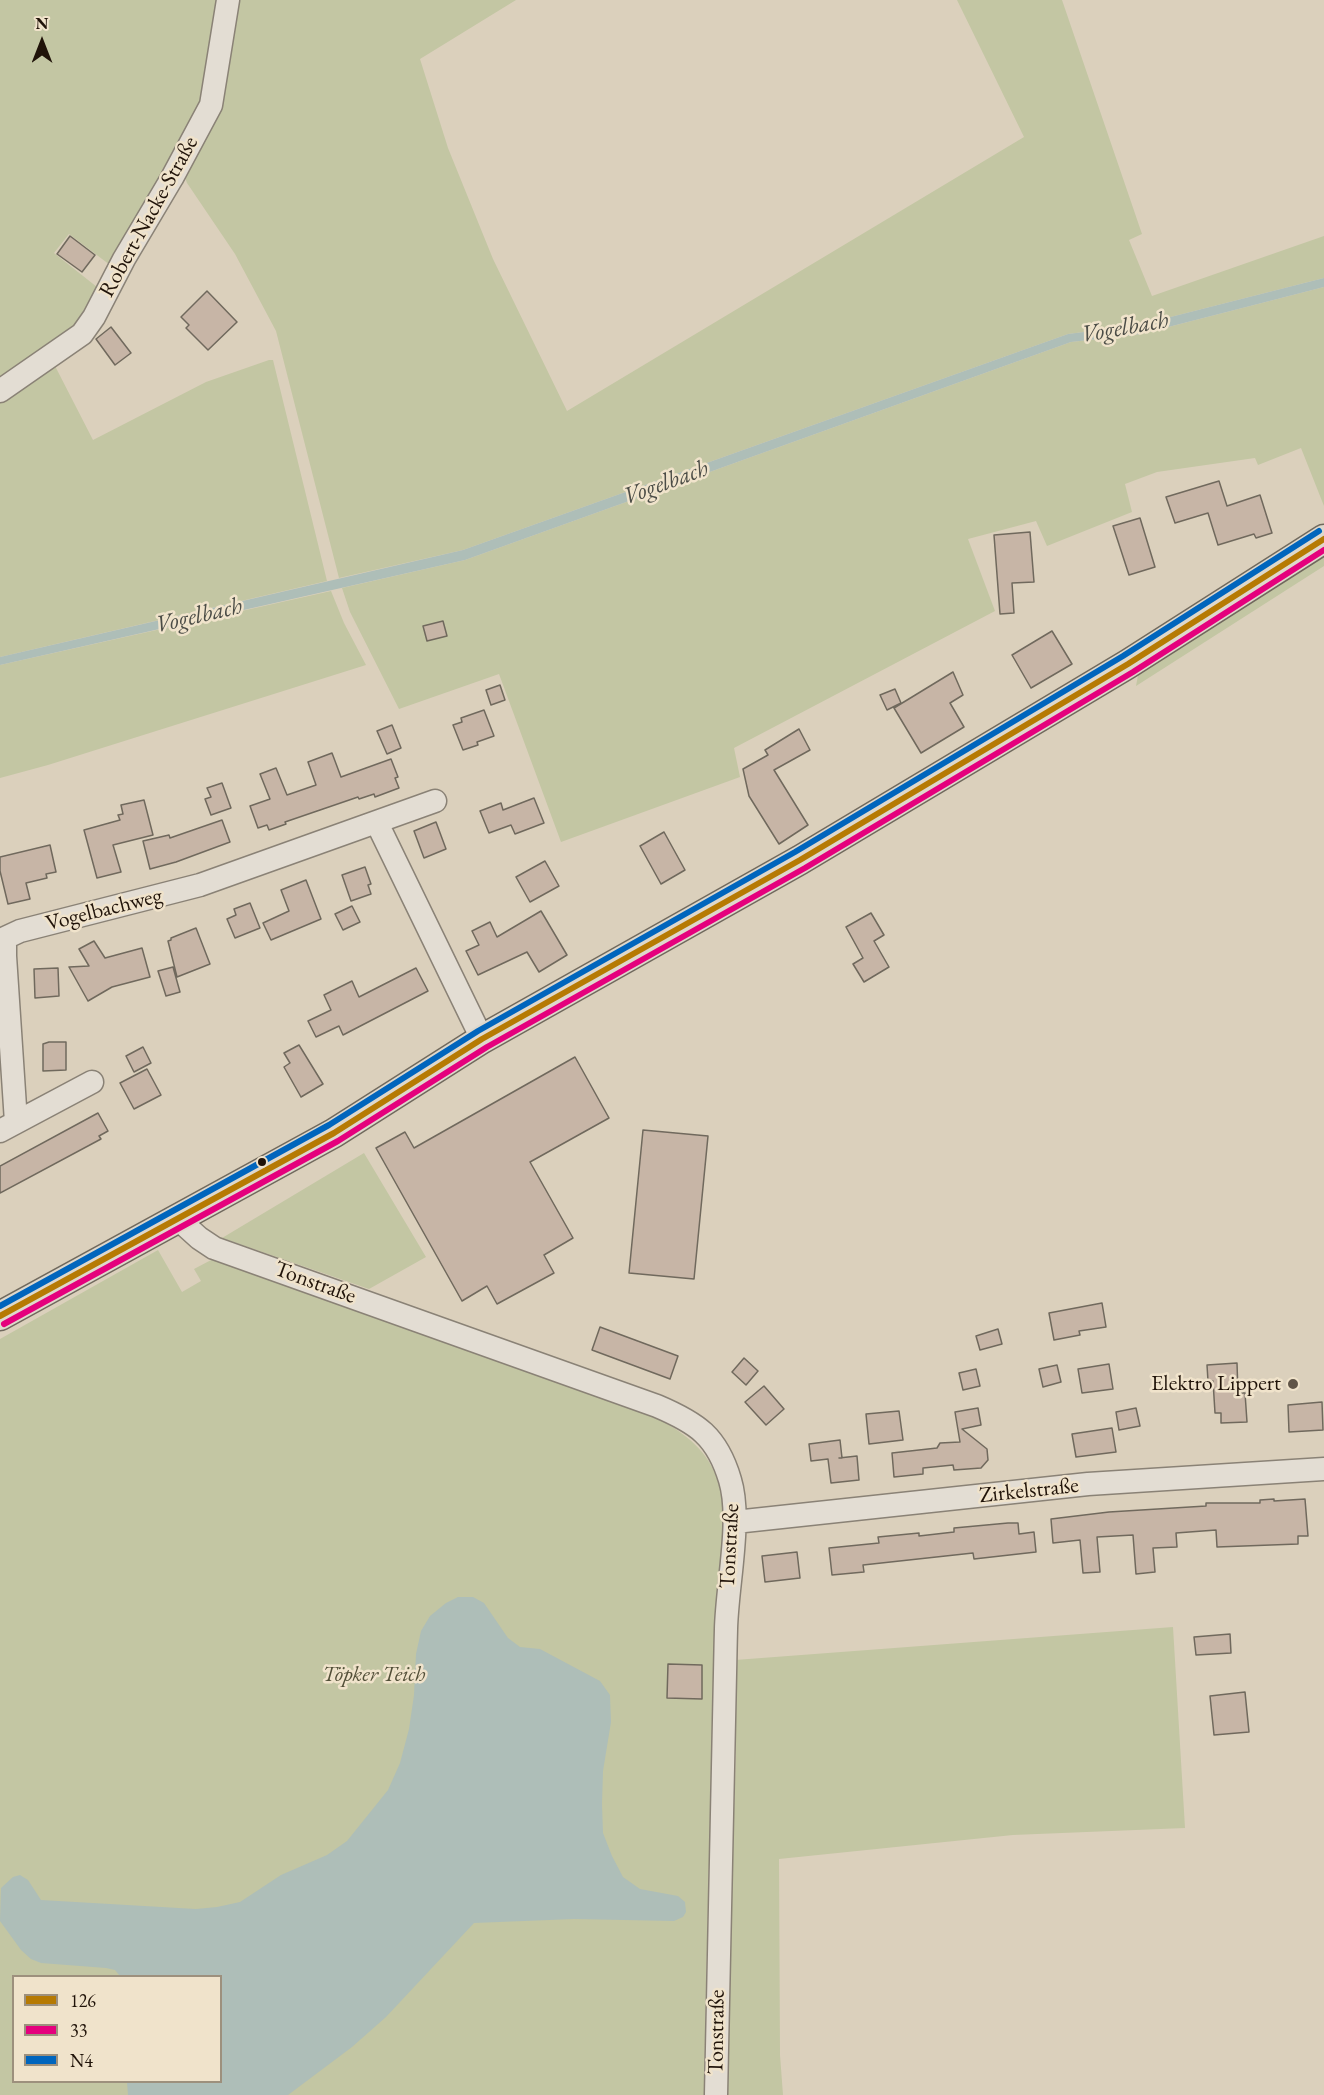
<!DOCTYPE html>
<meta charset="utf-8">
<style>
body{margin:0}
#map{position:relative;width:1324px;height:2095px;overflow:hidden;background:#dbd0bc;font-family:"EB Garamond",serif}
canvas{display:block}
.legend{position:absolute;left:12px;top:1975px;width:210px;height:108px;box-sizing:border-box;background:#f0e3cb;border:2px solid #9d907d;margin:0;padding:8px 10px;list-style:none;font-size:18px;color:#201309}
.legend li{display:flex;align-items:center;gap:12px;height:30px}
.legend b{width:30px;border:2px solid #9d907d}
.north{position:absolute;left:12px;top:12px;width:60px;height:60px;-webkit-text-stroke:4px #f0e3cb;paint-order:stroke;rotate:0deg;font-size:16px;font-weight:700;line-height:24px;text-align:center;color:#201309}
.north::after{content:'';display:block;margin:auto;width:21px;height:27px;background:#201309;clip-path:polygon(50% 0,100% 100%,50% 72%,0 100%)}
</style>
<div id="map">
<canvas width="1324" height="2095"></canvas>
<ul class="legend">
<li><b style="height:8px;background:#b67a03"></b>126</li>
<li><b style="height:8px;background:#e5007d"></b>33</li>
<li><b style="height:8px;background:#0065bd"></b>N4</li>
</ul>
<div class="north">N</div>
</div>
<script>
const g = document.querySelector('canvas').getContext('2d');
g.lineJoin = 'round';
function fill(path, color) { g.fillStyle = color; g.fill(path, 'evenodd'); }
function trace(path, color, width, dash) { g.strokeStyle = color; g.lineWidth = width; g.lineCap = dash ? 'butt' : 'round'; g.setLineDash(dash || []); g.stroke(path); }
function drawText(font, color, halo, rows, align = 'center') {
  g.font = font + ' "EB Garamond",serif'; g.lineWidth = 5; g.setLineDash([]); g.textBaseline = 'middle'; g.strokeStyle = halo; g.fillStyle = color; for (const [text, x, y, turn = 0] of rows) {
    g.save(); g.translate(x, y); g.rotate((+turn || 0) * Math.PI / 180); g.textAlign = isNaN(turn) ? turn : align; if (halo) g.strokeText(text, 0, 0); g.fillText(text, 0, 0); g.restore();
  }
}
fill(new Path2D(`
 M0,0H223L206,103L114,268L69,234L54,253L102,291L79,331L0,387Z
 M237,0H516L420,59L448,148L493,259L567,411L1024,137L957,0H1062L1142,234L1129,240L1152,296L1324,236V278L1139,325L1068,334L463,550L339,578L276,331L235,254L187,183L184,175Z
 M1324,287V506L1301,448L1258,465L1255,458L1157,472L1125,484L1132,512L1047,546L1036,521L968,539L995,611L734,748L740,777L561,842L499,674L399,709L350,612L342,588L465,560L1071,342L1141,334Z
 M269,360H273L327,581L0,657V401L54,364L93,440L206,382Z
 M1324,551V566L1136,686L1139,670Z
 M331,591L344,623L366,665L48,765L0,778V665Z
 M364,1153L426,1257L369,1289L222,1238Z
 M158,1250L182,1292L201,1281L194,1269L213,1259L651,1415C676,1428 701,1443 714,1471C729,1505 722,1543 720,1578C718,1608 717,1639 716,1669C710,1811 706,1953 704,2095H0V1339ZM14,1976H220V2082H14Z
 M1173,1627L1185,1828L1013,1835L779,1859L780,2055L783,2095H722L723,2013L731,1891L736,1756L735,1660Z`), '#c3c6a3');
fill(new Path2D(`
 M1324,278V287L1141,334L1071,342L465,560L0,665V657L463,550L1068,334L1139,325Z
 M458,1597H473L484,1603L508,1638L520,1647L540,1649L600,1681L610,1695L611,1722L603,1771L602,1804L603,1833L612,1856L623,1877L640,1889L678,1896L685,1902L686,1912L683,1917L674,1921L574,1919L474,1923L386,2017L352,2047L288,2095H128L127,2082H220V1976H120L115,1970L106,1968L41,1963L31,1959L21,1950L0,1921L1,1888L13,1877L20,1875L28,1880L41,1900L196,1909L217,1907L240,1902L281,1875L327,1855L347,1841L388,1790L400,1763L409,1729L414,1695L416,1654L421,1631L430,1616L446,1603Z`), '#aebeb8');
const building = new Path2D(`
 M70,236L95,255L82,272L57,254Z
 M207,291L237,322L208,350L186,328L189,325L181,317Z
 M111,327L131,353L115,365L96,339Z
 M1219,481L1227,506L1260,495L1272,533L1256,538L1254,534L1218,545L1208,513L1175,523L1166,497Z
 M1140,518L1155,567L1129,575L1113,526Z
 M1030,532L1034,582L1012,583L1014,613L1000,614L994,535Z
 M443,621L447,636L427,641L423,626Z
 M1052,631L1072,664L1031,688L1012,655Z
 M953,672L963,695L950,703L964,727L921,753L894,708Z
 M500,685L505,700L491,705L486,690Z
 M895,689L901,703L887,710L880,695Z
 M484,710L494,736L477,742L478,745L463,750L453,725L462,722L461,718Z
 M392,725L401,748L387,754L377,731Z
 M799,729L810,750L774,770L808,825L779,844L749,796L743,769L768,755L765,750Z
 M332,753L341,777L391,759L398,777L395,778L399,788L375,797L374,794L359,799L358,797L285,822L286,824L269,830L267,825L258,828L250,806L270,799L260,774L276,768L287,795L316,785L308,762Z
 M222,783L231,808L211,815L205,799L211,797L207,788Z
 M534,798L544,823L515,834L511,825L489,833L480,811L501,803L503,810Z
 M144,800L153,835L113,845L121,872L97,878L84,830L120,820L118,815L123,814L121,805Z
 M222,820L230,842L176,862L150,869L143,841L169,835L170,838Z
 M436,822L446,849L424,858L414,831Z
 M664,832L685,870L661,884L640,846Z
 M50,845L56,872L46,874L47,878L26,883L30,899L8,904L0,871V857Z
 M545,861L559,886L530,902L516,877Z
 M365,867L371,884L368,885L371,894L351,901L342,875Z
 M306,880L321,919L271,940L263,923L289,911L281,890Z
 M250,903L260,928L235,938L227,919L236,915L234,909Z
 M352,906L360,922L343,930L335,914Z
 M541,911L567,955L539,972L527,952L478,975L466,951L479,945L472,931L490,922L497,937Z
 M871,913L884,935L874,941L889,967L864,982L853,964L863,958L846,927Z
 M196,928L210,964L177,977L168,941L171,940V938Z
 M94,941L105,958L142,948L150,977L112,987L88,1001L69,967L89,966L79,949Z
 M173,967L180,992L166,996L158,971Z
 M58,968L59,996L35,998L34,969Z
 M416,968L428,991L343,1035L339,1026L316,1037L308,1021L331,1010L324,995L352,981L359,997Z
 M49,1042H66V1070L43,1071V1044Z
 M299,1045L323,1084L301,1097L284,1067L290,1063L284,1053Z
 M143,1047L151,1063L134,1072L126,1056Z
 M575,1057L609,1118L530,1162L573,1238L544,1255L554,1273L497,1304L487,1286L462,1301L376,1148L405,1132L414,1148Z
 M147,1069L161,1095L134,1109L120,1083Z
 M98,1113L108,1131L99,1136L101,1139L0,1193V1166Z
 M643,1130L708,1136L694,1279L629,1273Z
 M1102,1303L1106,1327L1079,1331L1080,1335L1054,1340L1049,1313Z
 M600,1327L678,1356L670,1379L592,1350Z
 M998,1329L1002,1344L980,1350L976,1336Z
 M744,1358L758,1371L746,1385L732,1372Z
 M1237,1363L1238,1393H1245L1247,1422L1221,1423V1413H1215L1213,1381H1208L1207,1365Z
 M1109,1364L1113,1389L1082,1393L1078,1369Z
 M1057,1365L1061,1382L1043,1387L1039,1369Z
 M976,1369L980,1386L963,1390L959,1373Z
 M764,1386L784,1409L766,1425L745,1402Z
 M1322,1402L1323,1430L1289,1432L1288,1405Z
 M978,1408L981,1425L962,1429L987,1449L988,1460L981,1468L954,1470L953,1465L923,1468V1474L894,1477L892,1453L937,1448L940,1443L960,1442L955,1412Z
 M1136,1408L1140,1426L1119,1430L1116,1412Z
 M899,1411L903,1440L869,1444L866,1414Z
 M1112,1428L1116,1452L1076,1457L1072,1434Z
 M840,1440L842,1458H839L857,1456L859,1480L831,1483L828,1459L811,1461L809,1444Z
 M1274,1499V1501L1305,1499L1308,1536H1298V1544L1217,1547L1216,1530L1176,1533L1177,1547L1153,1548L1155,1572L1136,1574L1133,1535L1097,1537L1100,1572L1083,1573L1080,1540L1053,1543L1051,1519L1109,1512L1206,1506V1503H1260V1500Z
 M1008,1523H1018L1019,1534L1034,1532L1036,1552L974,1559L973,1553L863,1565L864,1572L832,1575L829,1548L879,1543L878,1537L919,1533V1536L954,1532V1528Z
 M797,1552L800,1578L765,1582L762,1556Z
 M1230,1634L1231,1653L1196,1655L1194,1637Z
 M668,1664L702,1665V1699L667,1698Z
 M1245,1692L1249,1732L1214,1735L1210,1696Z`);
fill(building, '#c7b5a6');
trace(building, '#70695d', 1.5);
const minor = new Path2D(`
 M0,391L82,334L94,317L124,259L172,178L211,105L228,0
 M377,823L482,1039
 M16,1122L5,956V938L20,931L200,885L435,801
 M0,1131L92,1082
 M178,1219L199,1238L214,1248L657,1406C697,1423 717,1436 730,1480C742,1519 727,1585 726,1629C722,1784 719,1939 716,2095
 M735,1522L1088,1484L1324,1469`);
const major = new Path2D(`
 M0,1316L334,1133L482,1039L800,860L1128,664L1324,539`);
trace(minor, '#8a8276', 25);
trace(major, '#70695d', 31);
trace(minor, '#e3ddd3', 22);
trace(major, '#ded8cc', 28);
trace(new Path2D(`
 M0,1316L334,1133L482,1039L800,860L1128,664L1324,539`), '#b67a03', 6);
trace(new Path2D(`
 M4,1324L338,1141L487,1047L805,868L1133,672L1324,550`), '#e5007d', 6);
trace(new Path2D(`
 M0,1306L329,1125L478,1031L795,852L1123,656L1319,531`), '#0065bd', 6);
for (const [x, y, r, color] of [
 [262,1162,5,"#201309"],
 [1293,1384,6,"#615548"]
]) { const dot = new Path2D(); dot.arc(x, y, r, 0, 2 * Math.PI); g.fillStyle = color; g.fill(dot); trace(dot, '#f0e3cb', 2); }
drawText('22px', '#201309', '#f0e3cb', [
 ["Robert-Nacke-Straße",149,217,-61],
 ["Vogelbachweg",104,910,-14],
 ["Tonstraße",315,1283,20],
 ["Zirkelstraße",1029,1491,-6],
 ["Tonstraße",730,1546,-87],
 ["Tonstraße",717,2032,-89]
]);
drawText('22px', '#201309', '#f0e3cb', [
 ["Elektro Lippert",1281,1384]
], 'right');
drawText('italic 22px', '#524f38', '#f0e3cb', [
 ["Töpker Teich",374,1675]
]);
drawText('italic 24px', '#4b4c46', '#f0e3cb', [
 ["Vogelbach",1125,328,-10],
 ["Vogelbach",666,483,-20],
 ["Vogelbach",199,616,-13]
]);
</script>
